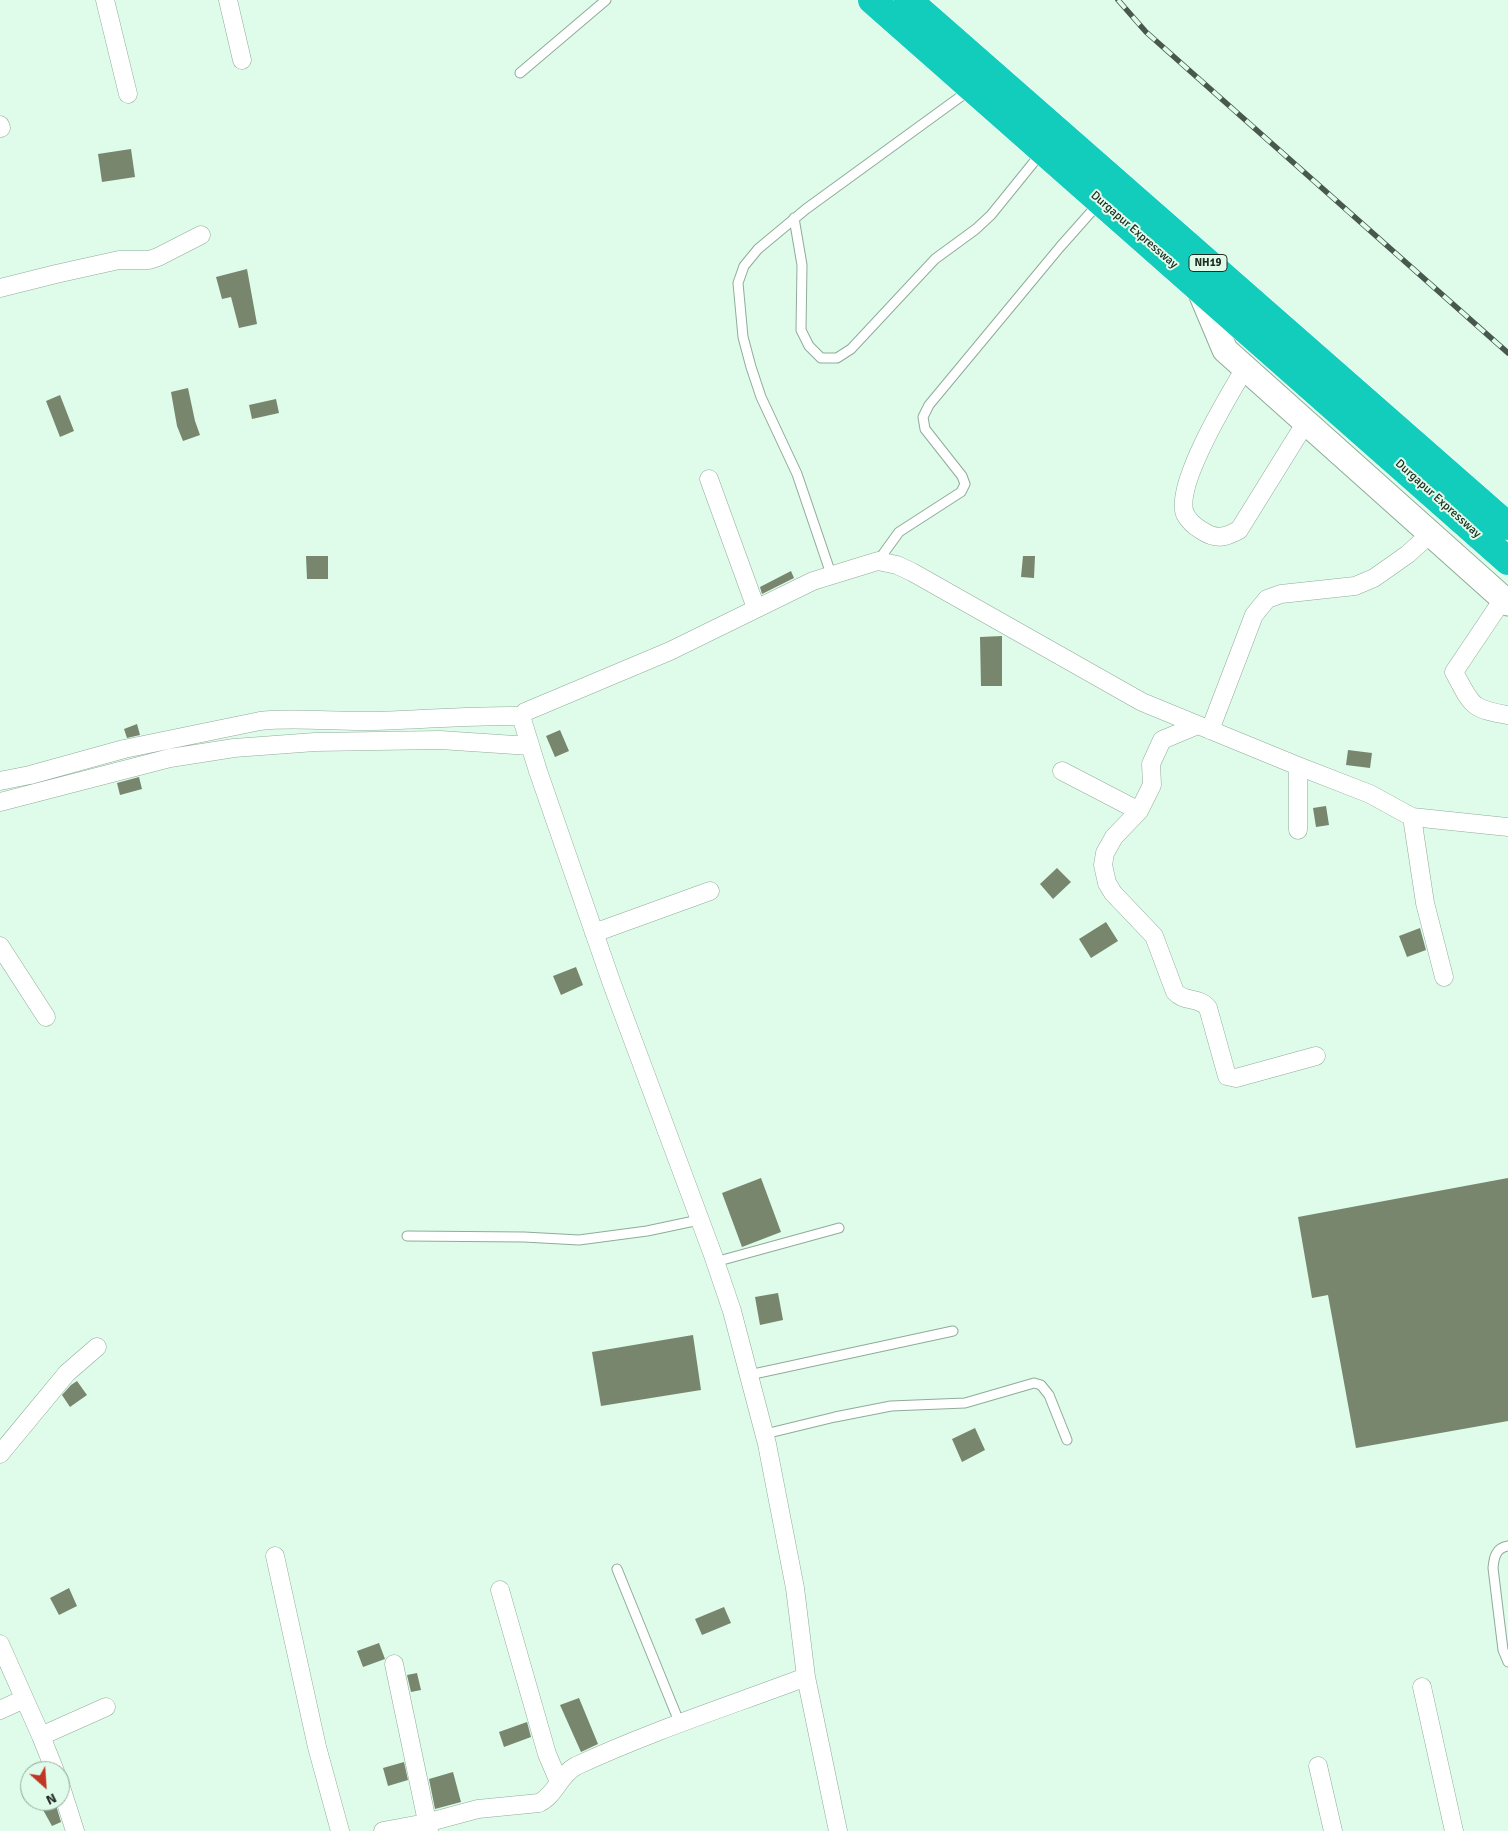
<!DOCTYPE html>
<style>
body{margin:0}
#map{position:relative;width:1508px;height:1831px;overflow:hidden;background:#defce9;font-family:Signika,sans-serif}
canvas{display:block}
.north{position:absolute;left:20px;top:1761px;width:50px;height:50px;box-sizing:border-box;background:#defce9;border:1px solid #92a99b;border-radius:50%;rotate:154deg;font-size:14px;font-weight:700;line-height:20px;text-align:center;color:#212c25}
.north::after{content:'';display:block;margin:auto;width:18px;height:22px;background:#c13525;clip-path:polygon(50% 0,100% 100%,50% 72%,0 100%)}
</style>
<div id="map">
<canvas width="1508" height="1831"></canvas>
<div class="north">N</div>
</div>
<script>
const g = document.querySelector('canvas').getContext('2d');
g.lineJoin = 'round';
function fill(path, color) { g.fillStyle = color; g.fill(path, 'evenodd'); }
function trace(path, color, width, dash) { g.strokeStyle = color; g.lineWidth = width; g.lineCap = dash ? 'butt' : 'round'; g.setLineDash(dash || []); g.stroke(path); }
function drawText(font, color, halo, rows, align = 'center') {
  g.font = font + ' Signika,sans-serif'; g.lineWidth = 4; g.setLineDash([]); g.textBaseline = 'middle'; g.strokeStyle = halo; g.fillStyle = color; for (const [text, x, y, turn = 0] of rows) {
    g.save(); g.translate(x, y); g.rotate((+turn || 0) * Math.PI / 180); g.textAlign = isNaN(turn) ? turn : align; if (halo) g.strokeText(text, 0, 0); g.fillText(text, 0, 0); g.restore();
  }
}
fill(new Path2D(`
 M131,149L135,177L102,182L98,154Z
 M247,269L257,324L239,328L231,297L222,299L216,277Z
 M188,388L195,421L200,435L183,441L177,426L171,392Z
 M60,395L74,431L60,437L46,401Z
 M276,399L279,413L252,419L249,405Z
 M306,556H328V579H307Z
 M1023,556H1035L1034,578L1021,577Z
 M791,571L794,578L762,594L760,587Z
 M1002,636V686H981L980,637Z
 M137,724L140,735L127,738L124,729Z
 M560,730L569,751L555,757L546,736Z
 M1348,750L1372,753L1370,768L1346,765Z
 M139,777L142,789L120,795L117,783Z
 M1326,806L1329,825L1316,827L1313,808Z
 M1057,868L1071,882L1053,899L1040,884Z
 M1106,922L1118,941L1091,958L1079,939Z
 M1420,928L1426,950L1407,957L1399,936Z
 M576,967L583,985L561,995L553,976Z
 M761,1178L781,1232L742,1247L722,1193Z
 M1508,1178V1421L1356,1448L1328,1295L1312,1298L1298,1217Z
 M778,1293L783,1320L760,1325L755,1297Z
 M693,1335L701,1390L601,1406L592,1352Z
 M77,1381L87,1395L70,1407L62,1395L71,1385Z
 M975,1428L985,1450L962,1462L952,1439Z
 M69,1588L77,1606L59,1615L50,1598Z
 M724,1607L731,1623L702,1635L695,1619Z
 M379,1643L385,1659L363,1667L357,1651Z
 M417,1673L421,1690L411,1692L407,1675Z
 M579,1698L598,1744L581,1752L560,1705Z
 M527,1722L531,1737L504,1747L499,1732Z
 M404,1762L408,1780L388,1786L383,1768Z
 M453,1772L461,1802L435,1809L429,1779Z
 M55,1802L61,1822L52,1826L42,1808Z`), '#77866d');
const lane = new Path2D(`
 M520,73L606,0
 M794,218L802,265L801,330L809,346L821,358H837L851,349L935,259L976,229L991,215L1042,152
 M878,561L899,532L961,492L965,484L962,476L925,429L923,417L929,405L1060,247L1099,203
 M831,574L797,474L761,397L751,367L743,337L738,283L744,266L758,249L806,209L971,89
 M407,1236L524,1237L579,1240L647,1231L699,1220
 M715,1262L839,1228
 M749,1375L953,1331
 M765,1434L835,1417L891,1406L965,1403L1034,1383L1041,1385L1049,1395L1067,1440
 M1508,1546C1496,1548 1494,1557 1493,1568L1503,1650L1508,1662
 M617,1569L680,1724`);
const street = new Path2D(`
 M105,0L128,94
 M228,0L242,60
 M0,125L1,128
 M0,288L56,274L119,260H149L158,257L201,235
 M1245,368C1229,395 1174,485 1185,514C1189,521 1194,526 1201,530C1216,540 1224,538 1239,530L1306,422
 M709,479L756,608
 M1503,599L1454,672C1472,705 1470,709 1508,715
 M1198,725L1162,740L1151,764L1152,785L1139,811L1114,837L1105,853L1103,865L1107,883L1113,893L1154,936L1175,992C1184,1002 1200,997 1208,1008L1227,1076L1236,1078L1316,1056
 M1210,730L1254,615L1267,599L1281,594L1355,586L1374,578L1408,554L1430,534
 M1062,771L1139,811
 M0,781L30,775L124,749L260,721C297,717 335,722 372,721C421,720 471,715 521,716
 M0,802L170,758L234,748L315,742L440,740L530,746
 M1412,817L1425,903L1444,977
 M1298,830V766
 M594,933L710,891
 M0,946L46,1017
 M0,1454L67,1373L97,1347
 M275,1556L317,1747L340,1831
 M500,1590L547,1754L559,1782
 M0,1644L41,1736L55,1771
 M394,1664L429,1831
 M1422,1687L1454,1831
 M0,1710L24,1699
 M41,1736L106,1707
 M1318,1766L1333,1831
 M60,1784L75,1831
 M383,1831L426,1823L478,1809L539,1803C556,1795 559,1775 576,1766C651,1731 729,1706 806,1677
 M838,1831L806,1677L795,1588L767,1444L732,1311L713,1255L612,984L538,771L521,716L525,712L670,651L813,581L878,561L897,565L912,572L1142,702L1298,766L1370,794L1412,817L1508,827`);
const secondary = new Path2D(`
 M1198,286L1225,350L1508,603`);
const highway = new Path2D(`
 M872,0L1508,561
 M908,0L1508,526`);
trace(lane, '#90ab9a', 11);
trace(street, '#90ab9a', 19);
trace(secondary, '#90ab9a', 27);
trace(highway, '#fff', 29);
trace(lane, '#fff', 9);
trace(street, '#fff', 18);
trace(secondary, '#fff', 25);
trace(highway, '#12cdbb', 28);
const rail = new Path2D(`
 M1118,0L1146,32L1508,353`);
trace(rail, '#49584f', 5.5);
trace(rail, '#defce9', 4, [11]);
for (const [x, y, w] of [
 [1208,263,38]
]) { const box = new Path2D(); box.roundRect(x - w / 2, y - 8.5, w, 17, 4); g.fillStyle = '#defce9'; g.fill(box); trace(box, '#212c25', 1); }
drawText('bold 11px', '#212c25', null, [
 ["NH19",1208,263]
]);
drawText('12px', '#212c25', '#defce9', [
 ["Durgapur Expressway",1134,230,41],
 ["Durgapur Expressway",1438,499,42]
]);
</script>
